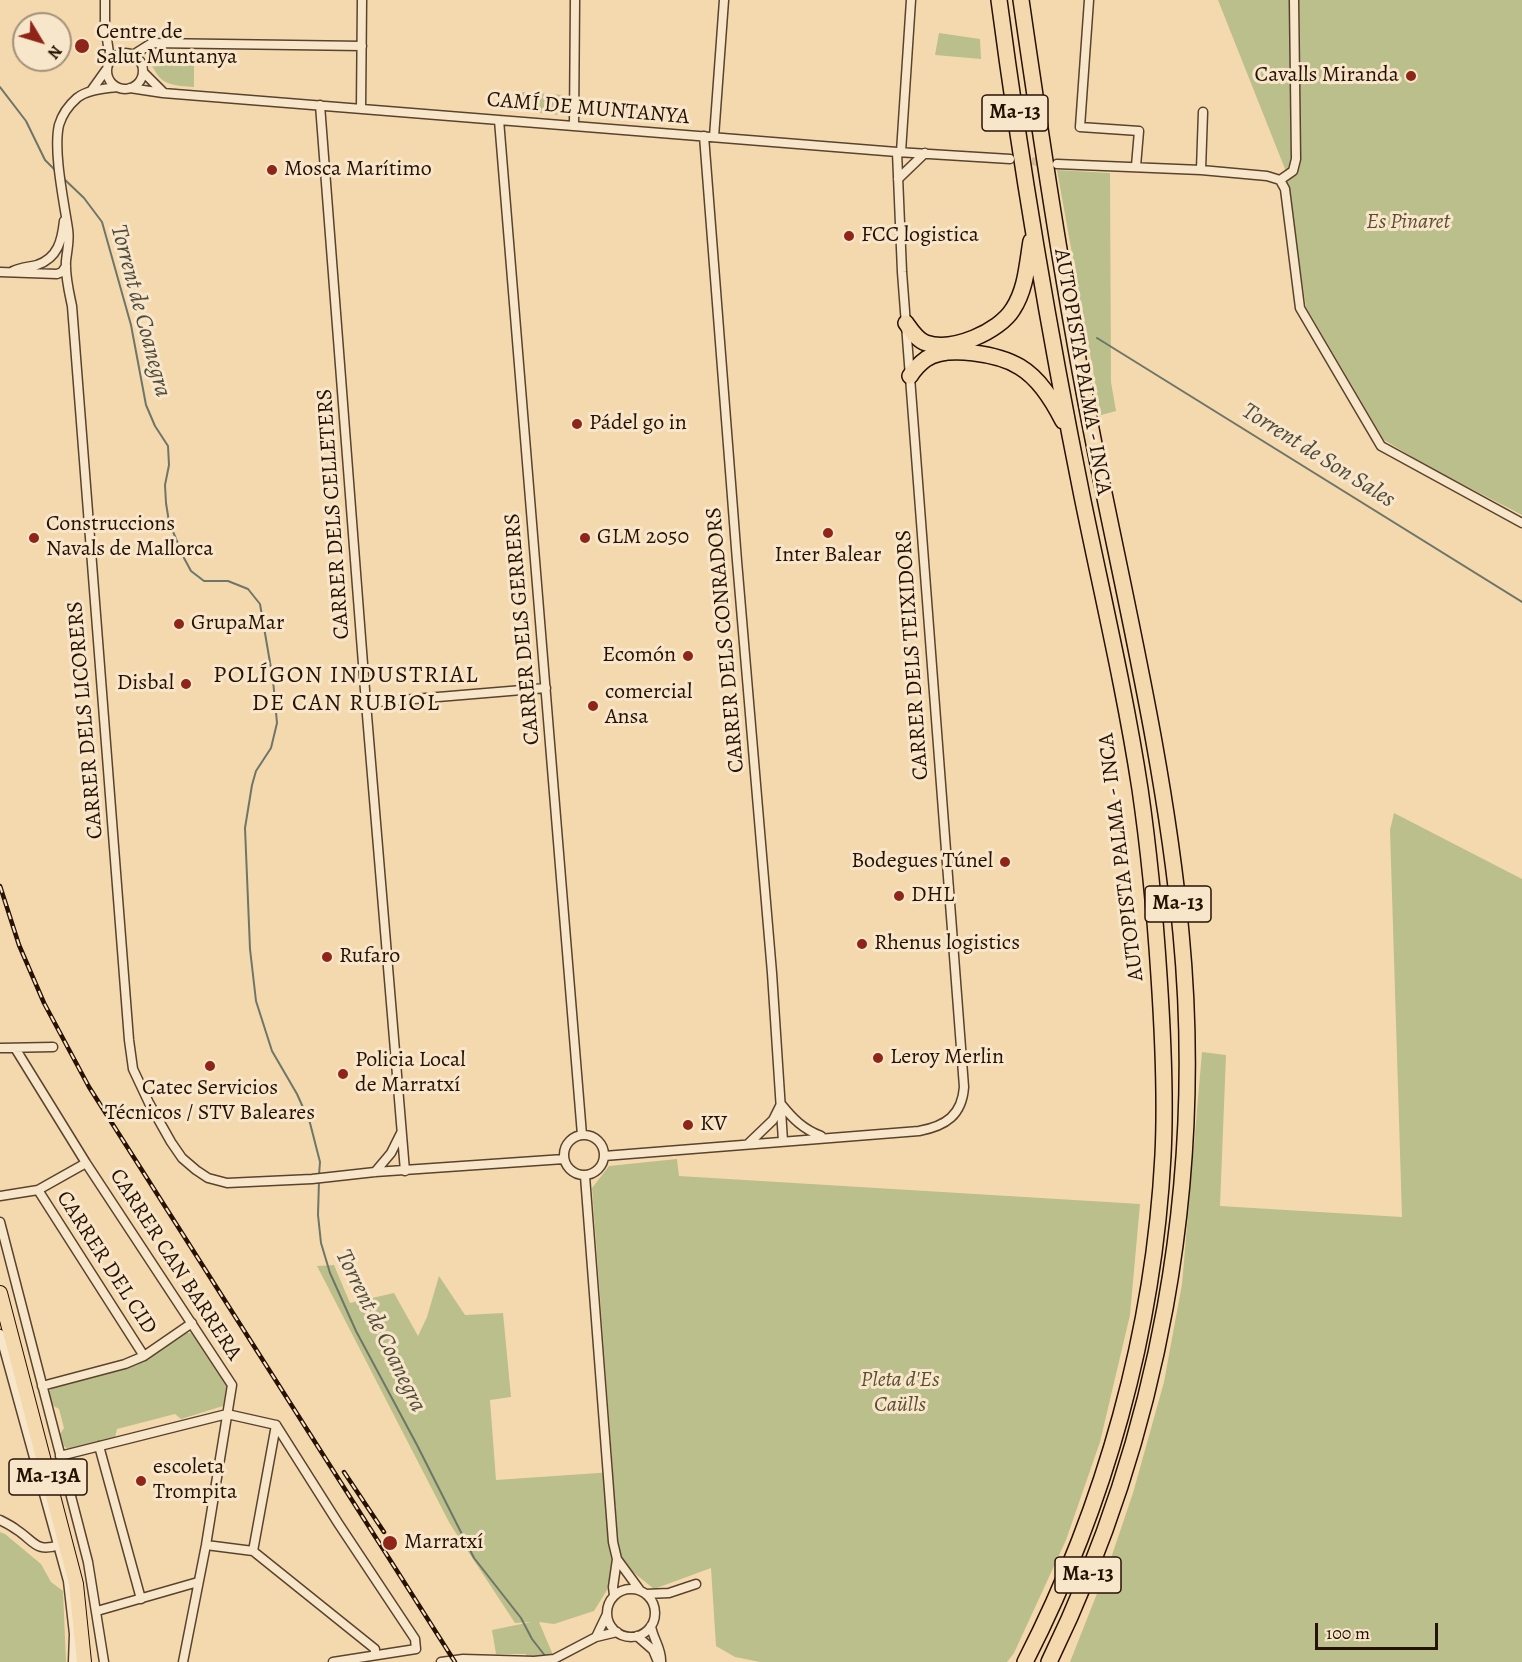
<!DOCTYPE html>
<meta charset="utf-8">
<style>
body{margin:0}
#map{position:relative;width:1522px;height:1662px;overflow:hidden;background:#f5d9ae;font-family:Alegreya,serif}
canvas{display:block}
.north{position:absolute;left:12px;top:12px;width:60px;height:60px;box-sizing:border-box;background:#f8e6ca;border:2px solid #a4917a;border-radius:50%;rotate:128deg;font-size:16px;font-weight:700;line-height:24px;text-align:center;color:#271103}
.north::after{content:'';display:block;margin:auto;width:21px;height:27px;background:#8f2418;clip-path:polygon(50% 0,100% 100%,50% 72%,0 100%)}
.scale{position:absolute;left:1315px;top:1623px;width:123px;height:27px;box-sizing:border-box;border:3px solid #271103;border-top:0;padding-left:8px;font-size:18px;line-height:21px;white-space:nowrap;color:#271103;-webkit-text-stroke:4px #f8e6ca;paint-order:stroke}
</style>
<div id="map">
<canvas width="1522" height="1662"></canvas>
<div class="north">N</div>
<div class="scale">100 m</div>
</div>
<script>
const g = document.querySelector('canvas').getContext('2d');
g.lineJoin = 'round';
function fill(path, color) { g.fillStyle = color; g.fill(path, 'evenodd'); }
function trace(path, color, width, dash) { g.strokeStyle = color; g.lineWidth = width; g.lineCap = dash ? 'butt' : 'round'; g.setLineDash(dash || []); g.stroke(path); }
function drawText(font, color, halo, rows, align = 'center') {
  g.font = font + ' Alegreya,serif'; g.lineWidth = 6; g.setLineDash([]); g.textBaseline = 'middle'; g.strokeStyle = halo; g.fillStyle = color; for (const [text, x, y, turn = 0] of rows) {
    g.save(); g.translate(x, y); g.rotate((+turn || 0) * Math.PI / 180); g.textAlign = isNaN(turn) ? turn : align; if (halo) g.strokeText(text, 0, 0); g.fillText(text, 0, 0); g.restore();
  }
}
fill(new Path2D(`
 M1218,0H1290L1289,9L1297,33L1299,0H1522V515L1427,466L1384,440L1306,307L1285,169Z
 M939,33L980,39L981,59L935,55Z
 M147,54L194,55V87C163,85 159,83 147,54Z
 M521,92L563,95L561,115L520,111Z
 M1057,170L1110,173L1111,382L1116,411L1101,415Z
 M1394,813L1522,879V1662H1070L1111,1558L1133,1493L1164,1382L1182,1284L1202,1052L1226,1055L1220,1206L1402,1217L1390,830Z
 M677,1159L679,1176L1140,1204L1130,1315L1100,1442L1066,1540L1014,1653L1007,1662H760L735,1657L716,1646L711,1568L654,1589L617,1559L607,1590L594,1611L554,1624L539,1622L556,1662H527L526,1654H496L492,1630L531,1622L515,1623L450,1524L317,1266L334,1265L350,1303L394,1293L418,1336L427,1317L439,1276L465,1315L503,1313L511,1397L490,1400L496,1480L613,1472L592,1188L609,1166Z
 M187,1333H198L232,1385L226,1389L223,1406L181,1419L175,1414L117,1429L115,1437L68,1449L64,1446L60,1434L64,1428L59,1409L52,1405L49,1392L52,1388L137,1365Z
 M0,1532L5,1534L41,1564L51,1582L63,1591L66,1662H0Z`), '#bbbf8b');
trace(new Path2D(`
 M0,87L26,121L45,160L56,171
 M62,177L84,198L102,222L131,325L146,405L155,426L168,446L169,465L165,485L166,503L169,522L184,558L191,571L204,581H228L248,589L260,604L273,680L277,723L271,748L256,771L252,785L245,828L250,949L256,1001L272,1051L297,1094L310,1123L320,1162L319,1175
 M1097,338L1522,602
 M319,1180L318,1215L321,1243L330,1273L356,1331L417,1445L474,1558L521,1618L532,1639L546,1657`), '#6d7668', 2);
trace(new Path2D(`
 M1020,160L1049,163`), '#d6bb94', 8, [8, 4]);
const street = new Path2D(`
 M105,0V25L110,60
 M1089,0L1080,127L1139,131L1136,166
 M107 71a18 18 0 1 1 36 0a18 18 0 1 1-36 0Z
 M133,55L152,43L362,46
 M143,72L163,92
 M116,87C103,89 87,90 77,98C69,105 62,115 59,125C53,151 64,202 68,229C70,241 67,250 66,261C65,276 69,292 72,306L129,1040L133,1069L149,1103L171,1142L182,1158L196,1170L208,1178L227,1183L312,1179L375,1172L564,1159
 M130,88L163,93L897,152L1010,159
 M91,91L106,70
 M320,105L366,703L405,1171
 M361,109L362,0
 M499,120L582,1135
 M574,126L575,0
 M704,136L737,561L772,973L783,1141
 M714,137L724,0
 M901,152L911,0
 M1057,164L1201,170L1267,176L1280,180L1285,189L1300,308L1381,446L1522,523
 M1201,170L1203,112
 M898,179L925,153
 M1280,180L1293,171L1296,159L1294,0
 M13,271C21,267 29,267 37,265C58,258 62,240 64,221
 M0,272L57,274L62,272L66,266
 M366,703L546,688
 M0,1048L53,1047
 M15,1048L86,1163L232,1385L206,1545L183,1662
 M564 1155a20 20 0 1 1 40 0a20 20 0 1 1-40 0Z
 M748,1144L773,1120L781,1104C793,1119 803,1129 821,1136
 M604,1156L919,1131C946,1126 962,1115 964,1087L902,272L897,152
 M375,1172L391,1153L401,1133
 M585,1176L613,1542L617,1559L613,1587L614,1595
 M38,1190L144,1356
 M0,1196L38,1190L86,1163
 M0,1222L88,1562L104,1662
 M0,1334L68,1581L74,1634L73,1662
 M42,1386L125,1364L144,1356L192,1323
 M276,1425L338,1523L415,1639L416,1649L333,1662
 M99,1446L141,1599
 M60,1456L227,1414L276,1425
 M0,1520C6,1523 12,1526 17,1530C34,1541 36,1553 59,1545
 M206,1545L253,1551L375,1649V1655
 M253,1551L276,1425
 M617,1559L639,1589
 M607 1613a24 24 0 1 1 48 0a24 24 0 1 1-48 0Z
 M646,1594L669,1593L696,1584
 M97,1611L198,1582
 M651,1626C653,1639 662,1649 661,1662
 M637,1636L653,1650L658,1662
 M596,1637L607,1614
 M441,1662L463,1659L534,1661L554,1659L596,1637L617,1632`);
const primary = new Path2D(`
 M0,1293L76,1584L84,1662`);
const highway = new Path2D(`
 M999,0C1021,166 1049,332 1082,496C1102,594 1125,691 1140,789C1149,851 1155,914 1159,976C1163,1036 1166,1096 1163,1155C1154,1331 1105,1506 1025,1662
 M1021,0C1043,152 1066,304 1096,454C1128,613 1166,772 1181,933C1205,1184 1159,1436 1049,1662
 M906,323C911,330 917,340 926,343C952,352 999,332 1013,309C1026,289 1027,265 1031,241
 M910,376C914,370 919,364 926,359C947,345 999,354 1020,367C1040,379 1053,401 1063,421`);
trace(street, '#5a432e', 11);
trace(primary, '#271103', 16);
trace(highway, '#271103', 18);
trace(street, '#f8e6ca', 8);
trace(primary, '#f5d9ae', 14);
trace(highway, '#f5d9ae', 15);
const rail = new Path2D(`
 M0,886L19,945L44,1003L89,1087L455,1662
 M344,1472L384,1532`);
trace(rail, '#271103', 4.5);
trace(rail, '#f8e6ca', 2, [7]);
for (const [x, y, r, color] of [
 [82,46,8,"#8f2418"],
 [1411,76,6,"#8f2418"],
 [272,170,6,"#8f2418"],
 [849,236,6,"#8f2418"],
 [577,424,6,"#8f2418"],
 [828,533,6,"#8f2418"],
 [34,538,6,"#8f2418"],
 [585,538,6,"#8f2418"],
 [179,624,6,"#8f2418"],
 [688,656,6,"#8f2418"],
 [186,684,6,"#8f2418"],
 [593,706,6,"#8f2418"],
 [1005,862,6,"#8f2418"],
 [899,896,6,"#8f2418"],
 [862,944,6,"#8f2418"],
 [327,957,6,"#8f2418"],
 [878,1058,6,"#8f2418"],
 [210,1066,6,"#8f2418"],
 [343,1074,6,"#8f2418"],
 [688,1125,6,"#8f2418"],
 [141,1481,6,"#8f2418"],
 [390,1543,8,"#8f2418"]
]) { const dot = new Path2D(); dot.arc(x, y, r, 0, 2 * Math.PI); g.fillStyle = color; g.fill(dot); trace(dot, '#f8e6ca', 2); }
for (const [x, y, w] of [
 [1015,113,66],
 [1178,904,66],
 [48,1477,78],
 [1088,1575,66]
]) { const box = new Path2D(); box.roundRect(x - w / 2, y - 18, w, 36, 4.5); g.fillStyle = '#f8e6ca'; g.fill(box); trace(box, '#271103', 1.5); }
drawText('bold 21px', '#271103', null, [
 ["Ma-13",1015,113],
 ["Ma-13",1178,904],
 ["Ma-13A",48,1477],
 ["Ma-13",1088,1575]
]);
drawText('22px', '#271103', '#f8e6ca', [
 ["Centre de",96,33],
 ["Salut Muntanya",96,58],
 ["Cavalls Miranda",1399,76,"right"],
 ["Mosca Marítimo",284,170],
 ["FCC logistica",861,236],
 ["Pádel go in",589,424],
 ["Construccions",46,525],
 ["Navals de Mallorca",46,550],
 ["GLM 2050",597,538],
 ["Inter Balear",828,556,"center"],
 ["GrupaMar",191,624],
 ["Ecomón",676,656,"right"],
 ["Disbal",174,684,"right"],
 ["comercial",605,693],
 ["Ansa",605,718],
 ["Bodegues Túnel",993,862,"right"],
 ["DHL",911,896],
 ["Rhenus logistics",874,944],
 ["Rufaro",339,957],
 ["Leroy Merlin",890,1058],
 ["Policia Local",355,1061],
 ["de Marratxí",355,1086],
 ["Catec Servicios",210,1089,"center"],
 ["Técnicos / STV Baleares",210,1114,"center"],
 ["KV",700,1125],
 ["escoleta",153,1468],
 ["Trompita",153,1493],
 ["Marratxí",404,1543]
], 'left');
drawText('22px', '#271103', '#f8e6ca', [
 ["CAMÍ DE MUNTANYA",588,109,5],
 ["AUTOPISTA PALMA - INCA",1082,372,80],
 ["CARRER DELS CELLETERS",334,514,-94],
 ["CARRER DELS GERRERS",523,629,-95],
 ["CARRER DELS CONRADORS",726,640,-95],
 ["CARRER DELS TEIXIDORS",913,655,-94],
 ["CARRER DELS LICORERS",86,720,-95],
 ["AUTOPISTA PALMA - INCA",1122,857,-97],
 ["CARRER DEL CID",106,1263,57],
 ["CARRER CAN BARRERA",175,1265,57]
]);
drawText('italic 22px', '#5b4e33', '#f8e6ca', [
 ["Es Pinaret",1408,223],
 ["Pleta d'Es",900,1381],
 ["Caülls",900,1406]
]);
drawText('italic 24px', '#504c3e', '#f8e6ca', [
 ["Torrent de Coanegra",140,311,75],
 ["Torrent de Son Sales",1318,456,32],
 ["Torrent de Coanegra",380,1331,64]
]);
g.letterSpacing = '1.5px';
drawText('24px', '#271103', '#f8e6ca', [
 ["POLÍGON INDUSTRIAL",346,676],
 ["DE CAN RUBIOL",346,704]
]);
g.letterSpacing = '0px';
</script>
